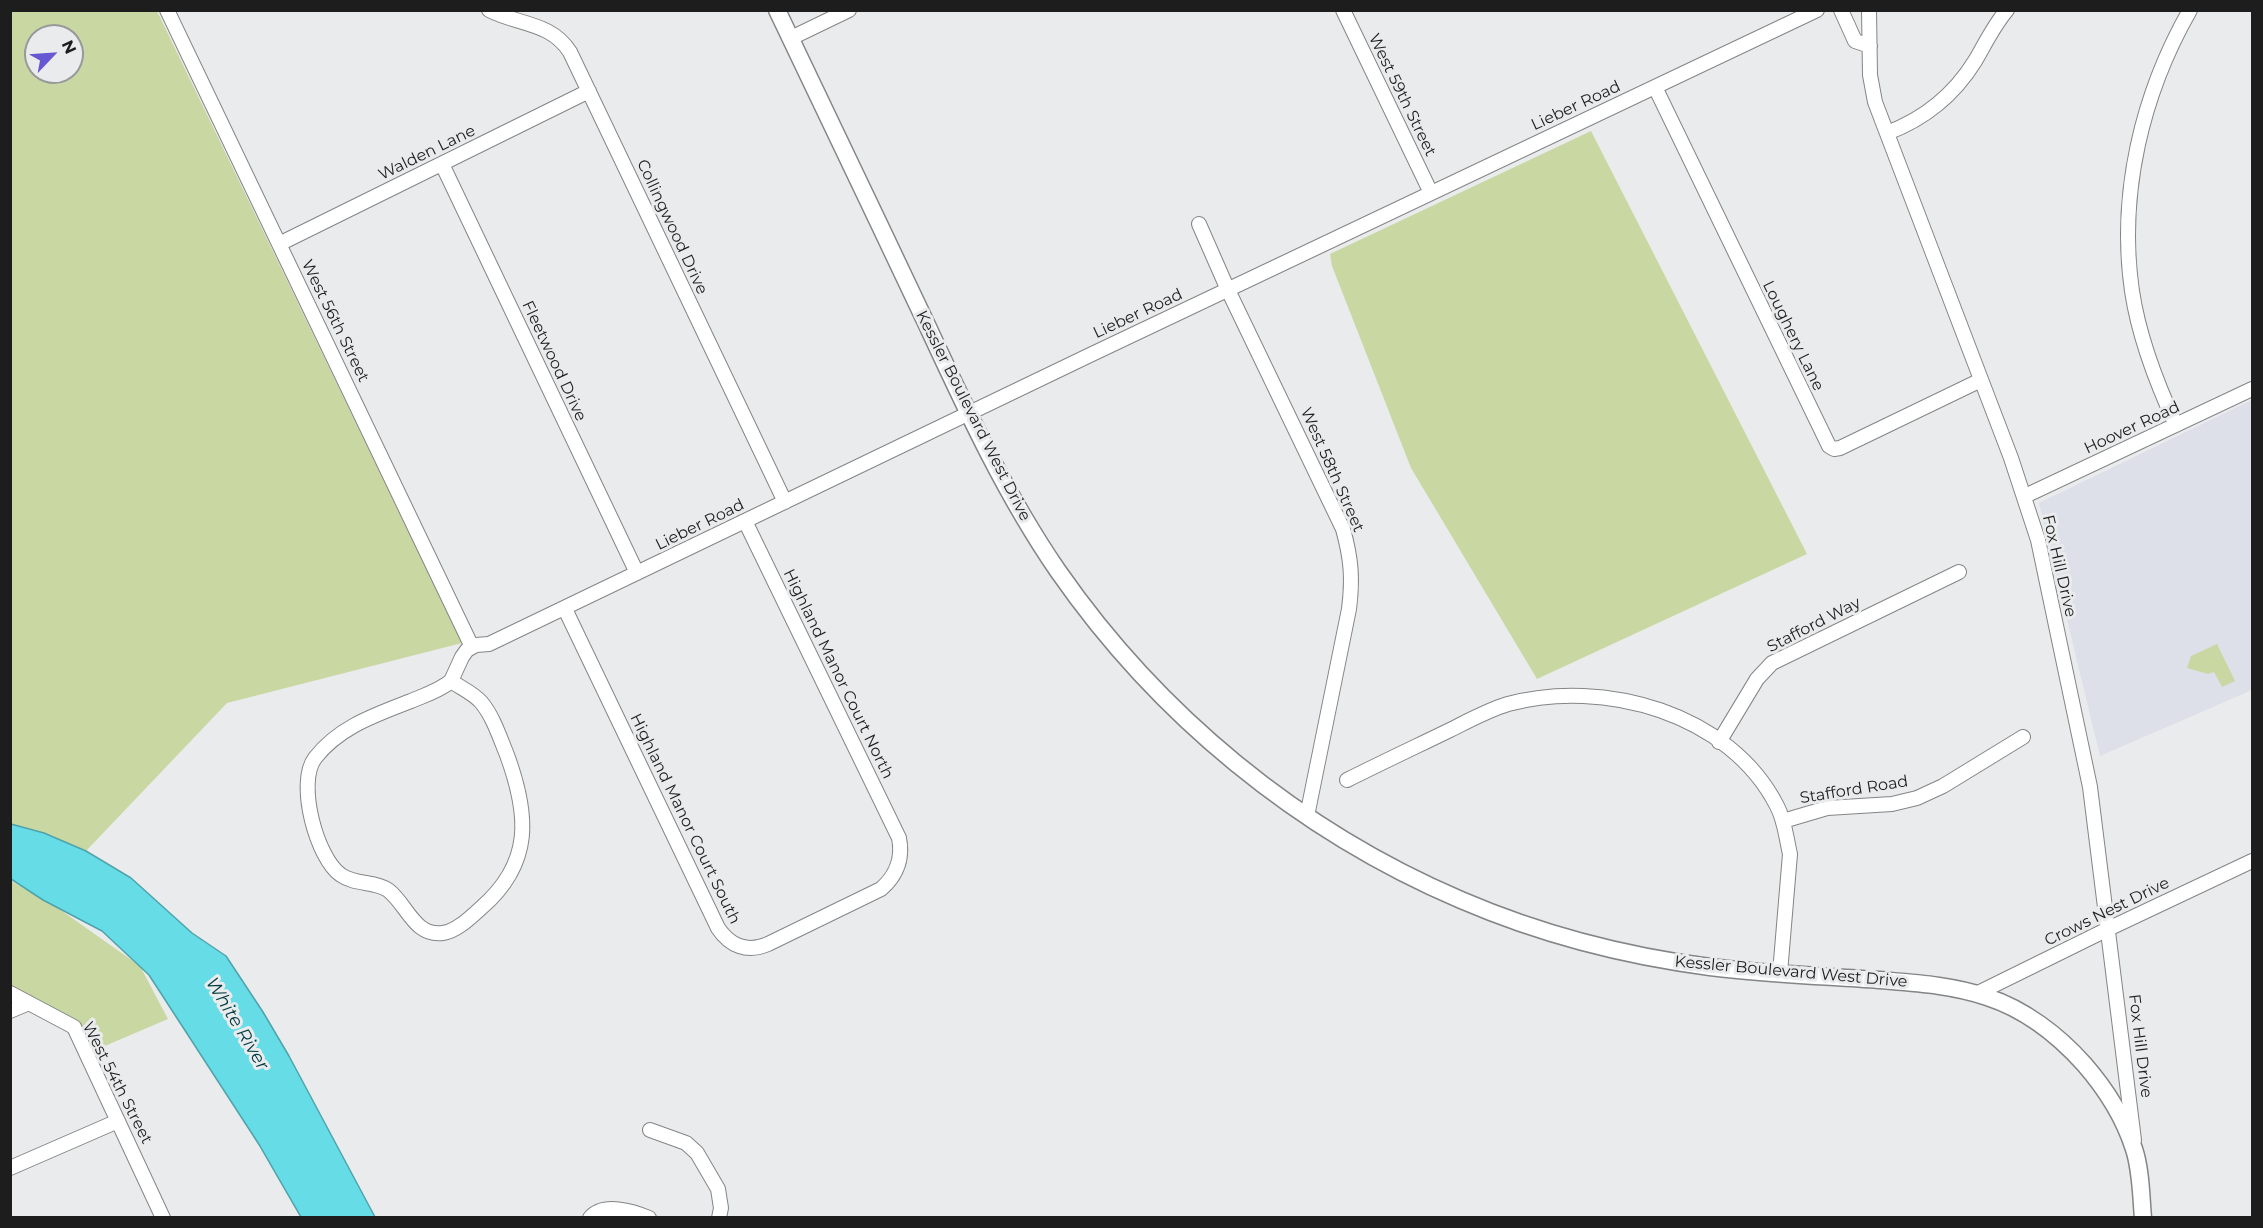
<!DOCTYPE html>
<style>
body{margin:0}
#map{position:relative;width:2263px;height:1228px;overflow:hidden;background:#eaebed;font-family:Montserrat,sans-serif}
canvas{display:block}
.frame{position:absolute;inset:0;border:12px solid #1d1d1e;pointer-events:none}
.north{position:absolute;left:24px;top:24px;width:60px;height:60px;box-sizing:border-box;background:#eaebed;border:2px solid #98999a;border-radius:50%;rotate:65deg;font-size:16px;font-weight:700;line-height:24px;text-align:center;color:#1d1d1e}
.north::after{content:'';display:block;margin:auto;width:21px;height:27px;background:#6658d2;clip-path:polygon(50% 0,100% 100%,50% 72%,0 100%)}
</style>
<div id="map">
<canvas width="2263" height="1228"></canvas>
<div class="frame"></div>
<div class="north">N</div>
</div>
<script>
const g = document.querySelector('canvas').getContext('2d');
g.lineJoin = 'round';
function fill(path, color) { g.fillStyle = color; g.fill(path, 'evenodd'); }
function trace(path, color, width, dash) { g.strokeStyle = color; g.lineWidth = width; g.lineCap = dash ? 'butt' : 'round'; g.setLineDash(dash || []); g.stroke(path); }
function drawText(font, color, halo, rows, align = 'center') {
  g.font = font + ' Montserrat,sans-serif'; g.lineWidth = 6; g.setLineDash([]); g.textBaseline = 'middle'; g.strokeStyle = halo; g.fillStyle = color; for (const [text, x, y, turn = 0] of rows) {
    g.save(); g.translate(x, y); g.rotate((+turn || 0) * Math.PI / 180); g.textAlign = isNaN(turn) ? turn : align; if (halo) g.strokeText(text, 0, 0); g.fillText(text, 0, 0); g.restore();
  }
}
fill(new Path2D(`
 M2252,400V690L2100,756L2039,503Z`), '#dddfe9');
fill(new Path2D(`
 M10,11H157L462,643L227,703L86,851L44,833L11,824ZM36,36H72V72H36Z
 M1591,131L1807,554L1537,679L1411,468L1332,266L1330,254Z
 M2217,644L2235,681L2222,687L2214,672L2208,674L2187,668L2191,656Z
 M11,881L55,906L140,966L168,1019L86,1054L74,1027L11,992Z`), '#c9d8a3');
const water = new Path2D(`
 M11,824L44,833L86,851L131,878L192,933L226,956L263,1012L289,1056L375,1217H301L260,1146L149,975L102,931L43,900L11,879Z`);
fill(water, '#65dce6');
trace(water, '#4fa3aa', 1.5);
const minor = new Path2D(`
 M167,10L472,647
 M489,10C518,25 551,22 570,52L785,502
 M1343,10L1431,193
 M1841,10L1855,41L1870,46
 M1869,10L1870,75L1875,102L2011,458L2038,540L2090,787L2134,1140
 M791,38L849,10
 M1655,87L1829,446L1834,449L1840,448L1981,380
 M1887,133C1924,119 1954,95 1975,61C1985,44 1994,25 2007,10
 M442,164L637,573
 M1199,224L1228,290L1343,529C1351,558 1353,578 1349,609L1307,816
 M279,244L589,91
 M2176,425C2156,382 2139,338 2132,291C2118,194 2142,94 2190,10
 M2025,496L2252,389
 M565,609L718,928C730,946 747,953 768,944L881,889C897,875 903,858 899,838L745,521
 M451,681L462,657L467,650L476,645L489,644L1090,355L1817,10
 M451,681C461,688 473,693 481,702C493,716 500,738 507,755C529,815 533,863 481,908C471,917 457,931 443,933C414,937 407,904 388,890C375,881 355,885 341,875C317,859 296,783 315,758C339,727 375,715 411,701C425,695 439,691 451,681Z
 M1719,742L1757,679L1772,663L1959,572
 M1347,780C1381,763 1415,747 1450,730C1468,721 1488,710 1508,704C1603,678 1730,713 1777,806C1785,821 1786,837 1790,854L1780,973
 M1783,821L1827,808L1892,804L1917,798L1943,786L2023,737
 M10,993L74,1027L163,1218
 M1976,994L2108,929L2252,861
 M10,1011L29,1003
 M650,1130L686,1143L697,1153L718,1189L721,1208L719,1218
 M10,1168L118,1121
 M590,1218C603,1202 633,1211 649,1218`);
const major = new Path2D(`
 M777,10C828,115 877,220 927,325C966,409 1005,494 1058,571C1158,715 1299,831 1461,900C1540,934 1625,956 1710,967C1766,974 1823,976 1879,980C1915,983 1952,985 1987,997C2024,1009 2058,1035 2084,1064C2105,1088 2124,1118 2134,1149C2141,1170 2141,1195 2143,1218`);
trace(minor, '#848586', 16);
trace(major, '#848586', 19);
trace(minor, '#fff', 14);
trace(major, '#fff', 16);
drawText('16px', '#1d1d1e', '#eaebed', [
 ["West 59th Street",1402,95,64],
 ["Lieber Road",1576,106,-25],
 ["Walden Lane",427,153,-26],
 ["Collingwood Drive",672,227,65],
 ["Lieber Road",1138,314,-25],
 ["West 56th Street",335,321,64],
 ["Loughery Lane",1793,336,64],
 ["Fleetwood Drive",554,361,65],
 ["Kessler Boulevard West Drive",973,416,63],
 ["Hoover Road",2132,428,-25],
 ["West 58th Street",1332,470,66],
 ["Lieber Road",700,525,-26],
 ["Fox Hill Drive",2059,566,77],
 ["Stafford Way",1814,625,-27],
 ["Highland Manor Court North",838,674,64],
 ["Stafford Road",1854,790,-9],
 ["Highland Manor Court South",685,819,64],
 ["Crows Nest Drive",2107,912,-26],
 ["Kessler Boulevard West Drive",1791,972,5],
 ["Fox Hill Drive",2140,1046,83],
 ["West 54th Street",117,1083,63]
]);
drawText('italic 18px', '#013c40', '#eaebed', [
 ["White River",237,1024,59]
]);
</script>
